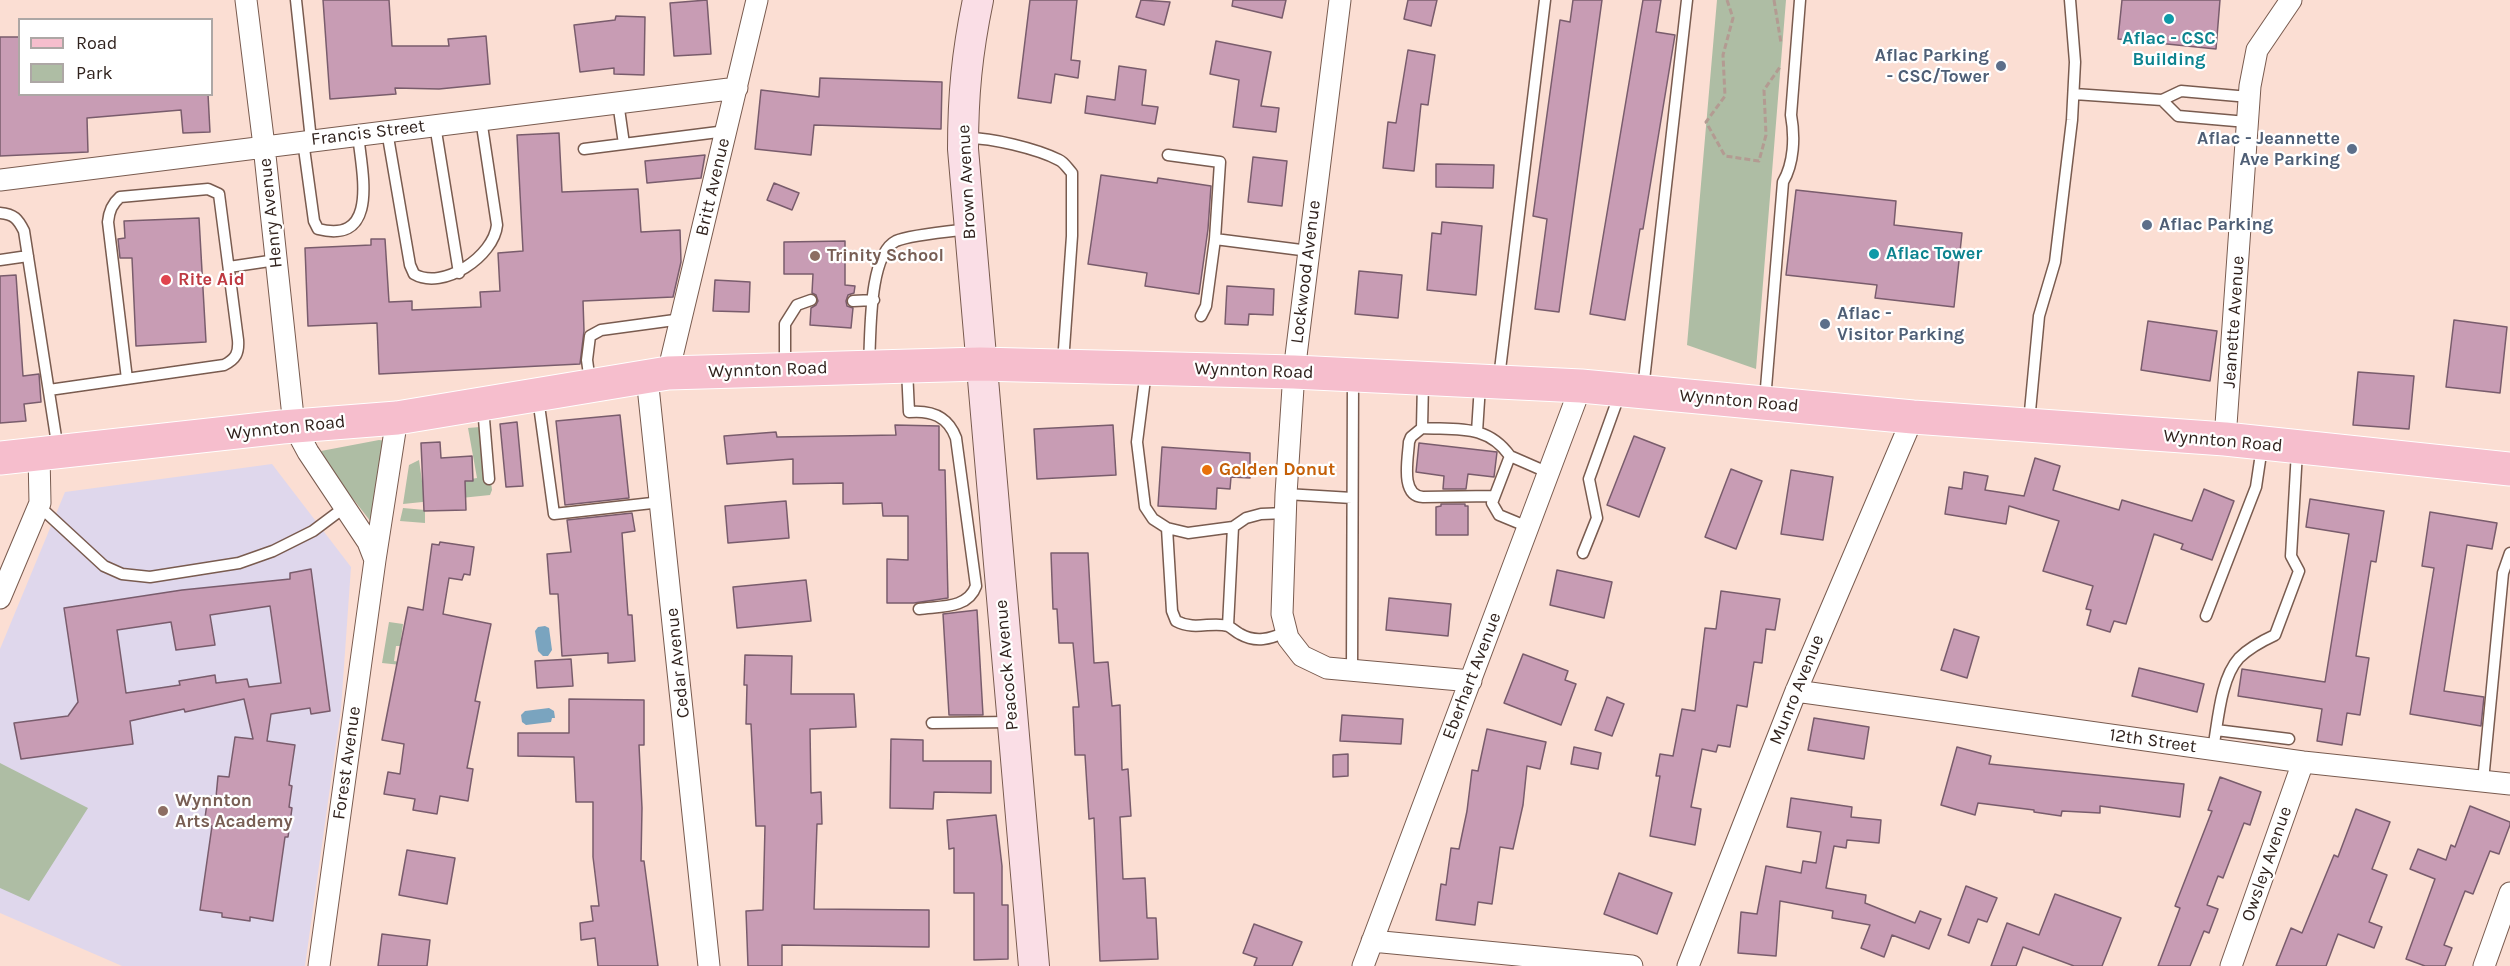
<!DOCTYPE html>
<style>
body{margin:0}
#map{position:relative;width:2510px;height:966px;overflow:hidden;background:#fbded3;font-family:Karla,sans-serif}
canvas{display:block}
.legend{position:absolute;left:18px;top:18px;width:195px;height:78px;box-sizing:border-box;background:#fff;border:2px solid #ada7a5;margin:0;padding:8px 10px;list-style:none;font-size:18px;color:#31231e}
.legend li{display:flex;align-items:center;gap:12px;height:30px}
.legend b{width:30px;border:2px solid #ada7a5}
</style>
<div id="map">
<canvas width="2510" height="966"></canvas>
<ul class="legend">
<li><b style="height:8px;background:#f6becd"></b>Road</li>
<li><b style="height:16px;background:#aebda4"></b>Park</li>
</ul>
</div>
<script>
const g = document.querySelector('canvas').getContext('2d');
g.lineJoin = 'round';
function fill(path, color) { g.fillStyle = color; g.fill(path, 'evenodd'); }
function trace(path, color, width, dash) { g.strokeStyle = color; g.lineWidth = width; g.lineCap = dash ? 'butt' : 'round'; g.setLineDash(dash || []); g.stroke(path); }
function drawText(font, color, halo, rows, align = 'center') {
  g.font = font + ' Karla,sans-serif'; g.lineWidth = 4.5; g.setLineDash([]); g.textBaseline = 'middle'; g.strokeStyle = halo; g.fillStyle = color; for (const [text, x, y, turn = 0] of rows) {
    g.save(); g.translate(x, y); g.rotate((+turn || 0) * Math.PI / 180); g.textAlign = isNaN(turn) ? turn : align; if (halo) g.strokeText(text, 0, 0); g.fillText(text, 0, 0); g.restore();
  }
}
fill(new Path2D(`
 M272,464L351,567L341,709L305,966H122L0,913V649L65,492Z`), '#dfd7ec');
fill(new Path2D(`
 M1717,0H1786L1756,369L1687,345Z
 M480,427L486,441L492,490L490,495L403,504L409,465L419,460L422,481L441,479L443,484L477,478L468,428Z
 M379,440L387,441L371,522L336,477L321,451Z
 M403,508L425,510V523L400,521Z
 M389,622L403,624L400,646H396L394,661L439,669L382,663Z
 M0,763L88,808L29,901L0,888Z`), '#aebda4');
fill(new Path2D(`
 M545,626L549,628L552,650L548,656H543L538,651L535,631L538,627Z
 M549,708L554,711L555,718H552L551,722L526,725L522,722L521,715L525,711Z`), '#7aa4bf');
const building = new Path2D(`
 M323,0H389L392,46H449L448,39L486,36L490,84L439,89L395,88L396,94L330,99Z
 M707,0L711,54L674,56L670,3Z
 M1030,0H1077L1071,60L1080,61L1078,78L1055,74L1051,103L1018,98Z
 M1141,0L1170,2L1164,25L1136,17Z
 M1233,0H1286L1282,18L1232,6Z
 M1408,0H1437L1431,26L1404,19Z
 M1573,0H1602L1559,312L1535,309L1547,219L1533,216L1560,20L1570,22Z
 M1643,0H1661L1656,32L1675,35L1643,229H1640L1625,320L1590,314Z
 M2122,0H2220L2216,49L2118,39Z
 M616,16L645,17L644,75L614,74V68L580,72L574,25L615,20Z
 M0,37H20V94H208L210,132L183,133L181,110L87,118L88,152L0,156Z
 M1216,41L1271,52L1261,106L1279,108L1276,132L1233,127L1239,80L1210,74Z
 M1408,50L1435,55L1428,105L1421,104L1414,171L1383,168L1388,122L1396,123Z
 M1119,66L1146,70L1142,105L1158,107L1155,124L1085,113L1087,96L1115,100Z
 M820,78L942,82L941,129L814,125L811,155L755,149L761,90L819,97Z
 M559,133L562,192L638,189L641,232L680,230L681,262L673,297L583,301L584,331L580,364L379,374L377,323L308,326L305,248L371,245V239H385L389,302L412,301V310L481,307L480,292L500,291L498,253L523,251L517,135Z
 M705,155L701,178L647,183L645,161Z
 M1253,157L1287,161L1282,206L1248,202Z
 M1436,164L1494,165L1493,188L1436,187Z
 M1101,175L1157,183L1158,178L1211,186L1208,229L1199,294L1145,286L1147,273L1088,264Z
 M774,183L799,193L792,210L767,200Z
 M1796,190L1896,201L1894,225L1962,233L1954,307L1875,298L1877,285L1786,275Z
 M199,218L206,342L136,346L132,258H120L118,239L125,238L124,221Z
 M1442,222L1482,226L1476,295L1427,290L1432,233L1441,234Z
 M845,241V285L855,286L854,293L848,295L846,301L847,306L853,308L851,328L810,325L811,308L816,305L818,301L816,295L812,293L813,274H784V242Z
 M1359,271L1402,275L1398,318L1355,314Z
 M16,275L23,376L39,374L41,402L24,404L26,421L0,423V276Z
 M715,280L750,282L749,312L713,311Z
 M1227,286L1274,289L1273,315L1249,314L1248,325L1225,324Z
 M2454,320L2507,327L2500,393L2446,387Z
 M2148,321L2217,331L2210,381L2141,370Z
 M2358,372L2414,376L2409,429L2353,425Z
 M620,415L629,498L565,505L556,421Z
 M517,422L523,486L506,487L500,424Z
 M895,425L939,426V470H945L948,598L914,603H887V559L908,560V516H883L882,503L843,504V483L793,484V459L727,464L724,436L776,432L777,437L896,435Z
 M1113,425L1116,475L1037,479L1034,429Z
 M1634,436L1665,448L1639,517L1607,505Z
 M440,442L441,458L472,456L473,481H465L466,510L424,511L421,443Z
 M1419,443L1497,452L1494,477L1468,474L1466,489H1443L1444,476L1416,472Z
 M1162,447L1250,453V478L1231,477L1230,489L1217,488L1216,509L1158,506Z
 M2035,458L2060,466L2053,490L2119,510L2122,500L2192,521L2204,489L2234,501L2212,560L2181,549L2183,544L2154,534L2126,624L2114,621L2110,632L2087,625L2091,610L2086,609L2093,586L2043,571L2059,521L2009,506L2006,524L1945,514L1949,487L1962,489L1964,472L1988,476L1985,490L2024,496Z
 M1731,469L1762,481L1736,549L1705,537Z
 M1791,470L1833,477L1823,540L1781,534Z
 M2310,499L2384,511L2376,562L2371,561L2356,656L2369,658L2360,715L2347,713L2342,745L2317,741L2322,709L2238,696L2242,669L2325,682L2349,534L2306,527Z
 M786,501L789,538L728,543L725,506Z
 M1441,504H1465V506H1468V535H1436V507L1441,506Z
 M2430,512L2497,523L2492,549L2467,545L2444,691L2484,697L2481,726L2410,714L2434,568L2422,566Z
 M632,513L635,531L622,533L628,615H632L635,661L608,663V653L562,656L558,594H550L547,554L571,552L567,520Z
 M440,542L474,547L470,575L464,574L462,580L449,578L443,614L491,624L475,701L480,702L467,768L473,769L468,801L440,796L437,814L413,810L415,799L384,794L388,772L400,774L404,744L382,740L408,607L423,610L432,544L439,545Z
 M1051,553H1088L1094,663L1108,662L1112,706L1120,705L1122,770L1128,769L1131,816L1120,817L1123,879L1145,878L1147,918H1156L1158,959L1100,961L1094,818L1089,819L1085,755H1075L1073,707H1079L1073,643H1059L1057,609H1053Z
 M311,569L330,711L311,714L310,708L271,714L267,741L295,745L289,785L292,786L289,807L292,808L288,837H285L273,921L250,917V921L222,917V913L200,910L212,826L204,825L208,796L216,797L218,776L229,777L235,737L253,739L244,699L185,712L184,709L130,721L133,744L21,759L14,723L68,716L78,702L64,608L182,590L290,579V573ZM270,606L281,683L249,687L247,679L216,683L215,675L179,681L180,685L126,693L117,630L171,622L176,650L215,645L210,615Z
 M1557,570L1612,582L1604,618L1550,605Z
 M806,580L811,621L737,628L733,587Z
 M1721,591L1780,599L1775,630L1766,629L1762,663L1754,662L1747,707L1737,705L1730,747L1718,745L1716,752L1702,749L1691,807L1701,809L1695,845L1650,836L1660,776H1656L1660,754L1673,756L1682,709L1695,711L1705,628L1716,629Z
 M1389,598L1451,604L1448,636L1386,630Z
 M977,610L983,715H949L943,614Z
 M1954,629L1979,637L1967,678L1941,670Z
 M1523,654L1568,671L1565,680L1576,684L1561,725L1504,703Z
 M745,655L792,656L791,694H854L856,727L810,729L811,793L821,792L822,824H817L814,909L929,910V947L782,945V966H748L746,911L763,910L765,826H756L751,724H746L747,685H744Z
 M571,659L573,686L537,688L535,661Z
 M2139,668L2204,684L2197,712L2132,696Z
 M1607,697L1624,704L1612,736L1595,730Z
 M569,699L644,700V745H639L642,808L641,861H644L658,966H598L595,938L581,940L580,923L593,921L591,906H599L593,857V802H576L574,757L518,756V733H569Z
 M1342,715L1403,719L1401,744L1340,741Z
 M1814,718L1869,727L1864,759L1808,750Z
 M1487,729L1546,742L1540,769L1527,766L1523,805L1513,849L1500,847L1492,904L1478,902L1475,925L1436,920L1441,884L1446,885L1451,848L1459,849L1467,811L1472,770L1478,771Z
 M891,739L923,740V761H991V793L934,792L933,809L890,808Z
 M1574,747L1601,753L1598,769L1571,764Z
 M1957,747L1991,756L1989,764L2184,784L2180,817L2100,806V813L2062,811L2061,816L2034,812V810L1978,803L1975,815L1941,805Z
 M1348,754V776L1333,777V755Z
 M2220,777L2261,792L2250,825L2244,823L2223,878L2218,876L2207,905L2218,909L2209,933L2204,931L2190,966H2158L2180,908L2175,906L2212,811L2208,810Z
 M1791,798L1852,807L1851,817L1881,820L1879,843L1847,840L1846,848L1834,846L1826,888L1866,895L1865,903L1915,923L1920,911L1941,919L1929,949L1892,935L1884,957L1861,948L1870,925L1832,918L1833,911L1780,901L1776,956L1738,953L1741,912L1757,914L1766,866L1801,873L1803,861L1816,863L1821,832L1787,827Z
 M2470,806L2510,822V825L2499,854L2490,851L2473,894L2465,891L2444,945L2452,948L2445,966H2425L2406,959L2435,879L2410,869L2418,849L2446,860L2451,845L2455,847Z
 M2356,809L2390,822L2372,869L2387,875L2369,922L2382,927L2374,948L2338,934L2326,966H2276L2291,928L2302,933L2334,855L2338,857Z
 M996,815L1002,866V905H1008V959L974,960V893H954V848L949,849L947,820Z
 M407,850L455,858L447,904L399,895Z
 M1619,873L1672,893L1657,934L1604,914Z
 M1966,886L1997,898L1987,922L1978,919L1969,943L1948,935Z
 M2055,894L2121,918L2102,966H2074L2023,947L2016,966H1991L2007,923L2039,935Z
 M1254,924L1302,942L1292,966H1254L1257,958L1243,953Z
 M382,934L430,940L427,966H378Z`);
fill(building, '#c89cb4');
trace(building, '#795c6c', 1.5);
const lane = new Path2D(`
 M296,0L311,140
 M2074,94L2162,100L2181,91L2249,97
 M2162,100L2178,116L2247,122
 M618,102L624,144
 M435,125L459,273
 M387,131L410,265L414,274C443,291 494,256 497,225L481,119
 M966,138C989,137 1038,149 1059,160C1064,162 1068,169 1072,173V236L1063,363
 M303,141L314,221L318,229C381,245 361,169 358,134
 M584,149L726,131
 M1168,155L1220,162L1215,239L1309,251
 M0,213C14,214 18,219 24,231L58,450
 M0,260L28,256
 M229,267L276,260
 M853,301L874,300
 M1201,316L1206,306L1215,239
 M869,363C871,335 868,255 896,241C909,235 952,231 969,229
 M785,367V324L797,305L811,300
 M907,369L909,412C931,410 948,416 956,438L976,586C968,609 940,606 919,609
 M1146,371L1137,442L1145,507L1153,519L1167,528L1188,533L1233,527L1246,518L1261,514L1286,513
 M1499,378L1545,0
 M590,382L587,360L590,336L601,330L682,319
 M1423,382L1422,428L1411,437L1409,442C1408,459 1400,496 1423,497L1494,496
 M1643,389L1687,0
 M49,390L224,365C236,359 239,353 238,340L219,194L208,189L120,197C112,204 109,211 108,222L127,379
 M538,398L554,514L661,502
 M1765,400L1783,182C1794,163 1795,137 1791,115L1800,0
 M483,407L489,479
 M2029,422L2039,316L2055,262L2072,120L2075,62L2070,0
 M1422,428C1458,430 1487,424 1510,456L1492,503L1499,515L1528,527
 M1477,432L1480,385
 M1510,456L1549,473
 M1286,494L1352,498
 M39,506L104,566L122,574L150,577L239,563L273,551L313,531L345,507
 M1167,528L1172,611L1176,621C1195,631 1212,621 1228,626C1232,628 1236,632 1240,634C1256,643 1270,639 1286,632
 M1583,553L1597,518L1589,479L1620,393
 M2206,616L2256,487L2262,447
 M1228,626L1233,527
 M1352,672L1353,378
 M932,723L1010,722
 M2216,730L2289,739
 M2213,749C2218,723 2220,679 2239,658C2249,648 2262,641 2275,635L2299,571L2291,556L2297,451
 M2483,781L2503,573L2510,553`);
const street = new Path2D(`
 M246,0L264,146L294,426L308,452L368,542L375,560
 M1340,0L1294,372L1286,494L1282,614L1288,638L1302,656L1327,668L1471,681
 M0,180L737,88
 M668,373L757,0
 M647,377L709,966
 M2225,439L2250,86L2257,50L2291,0
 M0,598L40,503L39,454
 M1796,691L2303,762L2510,784
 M1372,941L1632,966
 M319,966L375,560L397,418
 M1363,966L1581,386
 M1688,966L1796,691L1913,417
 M2231,966L2303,762
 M2484,966L2510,893`);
const secondary = new Path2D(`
 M978,0C967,53 963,95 963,149L1034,966`);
const primary = new Path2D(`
 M0,458L282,427L397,418L668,373L980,364L1294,372L1581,386L1913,417L2225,439L2510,469`);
trace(lane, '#795b4f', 13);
trace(street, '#795b4f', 23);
trace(secondary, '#795b4f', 32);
trace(primary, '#fff', 35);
trace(new Path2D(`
 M1727,0L1733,18L1723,55L1725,96L1706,122L1725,156L1759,161L1766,135L1764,90L1780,67
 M1774,0L1781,43`), '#b39b92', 3, [6, 3]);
trace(lane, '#fff', 10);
trace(street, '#fff', 21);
trace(secondary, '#fadee6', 30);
trace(primary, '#f6becd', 33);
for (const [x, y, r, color] of [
 [2169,19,6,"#0f9aa8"],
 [2001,66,6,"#5c6f8a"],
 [2352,149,6,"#5c6f8a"],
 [2147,225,6,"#5c6f8a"],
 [1874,254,6,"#0f9aa8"],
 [815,256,6,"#8d6e63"],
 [166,280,6,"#e0444e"],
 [1825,324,6,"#5c6f8a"],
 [1207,470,6,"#e8710a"],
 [163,811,6,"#8d6e63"]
]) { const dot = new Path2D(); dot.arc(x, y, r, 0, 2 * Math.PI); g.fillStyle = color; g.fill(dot); trace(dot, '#fff', 2); }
drawText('bold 18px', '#0d838f', '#fff', [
 ["Aflac - CSC",2169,39],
 ["Building",2169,60],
 ["Aflac Tower",1886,254,"left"]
]);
drawText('bold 18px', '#4e5e75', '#fff', [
 ["Aflac Parking",1989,56],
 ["- CSC/Tower",1989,77],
 ["Aflac - Jeannette",2340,139],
 ["Ave Parking",2340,160],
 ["Aflac Parking",2159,225,"left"],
 ["Aflac -",1837,314,"left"],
 ["Visitor Parking",1837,335,"left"]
], 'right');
drawText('18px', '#31231e', '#fff', [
 ["Francis Street",368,133,-7],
 ["Brown Avenue",967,182,-93],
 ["Britt Avenue",713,187,-77],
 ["Henry Avenue",271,213,-96],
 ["Lockwood Avenue",1306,272,-83],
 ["Jeanette Avenue",2234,322,-86],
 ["Wynnton Road",768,370,-2],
 ["Wynnton Road",1254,371,2],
 ["Wynnton Road",1739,401,5],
 ["Wynnton Road",286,428,-6],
 ["Wynnton Road",2223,441,5],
 ["Cedar Avenue",678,663,-96],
 ["Peacock Avenue",1007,665,-95],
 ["Eberhart Avenue",1472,676,-69],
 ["Munro Avenue",1797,690,-68],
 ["12th Street",2153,741,8],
 ["Forest Avenue",347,763,-82],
 ["Owsley Avenue",2267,864,-71]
]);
drawText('bold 18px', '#785e54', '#fff', [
 ["Trinity School",827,256],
 ["Wynnton",175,801],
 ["Arts Academy",175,822]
], 'left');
drawText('bold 18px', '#be3a42', '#fff', [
 ["Rite Aid",178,280]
], 'left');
drawText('bold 18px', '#c56008', '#fff', [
 ["Golden Donut",1219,470]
], 'left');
</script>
